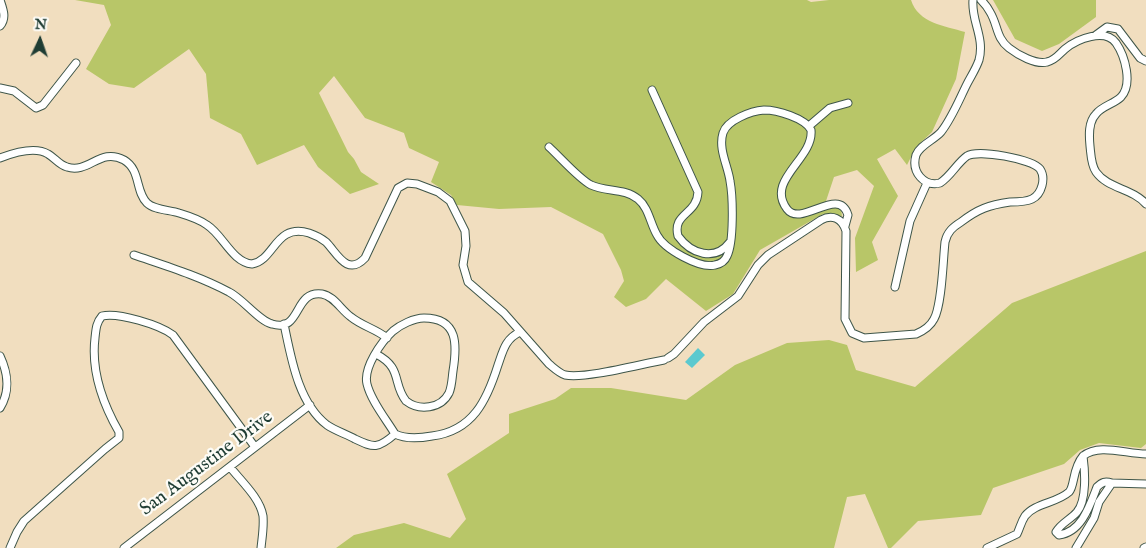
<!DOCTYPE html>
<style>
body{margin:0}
#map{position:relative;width:1146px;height:548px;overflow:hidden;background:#f1debf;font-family:"IM FELL English",serif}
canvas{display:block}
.north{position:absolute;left:15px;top:15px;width:50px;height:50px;-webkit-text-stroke:4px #fdfcf7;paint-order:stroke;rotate:3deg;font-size:14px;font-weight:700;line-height:20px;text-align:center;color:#1f3d34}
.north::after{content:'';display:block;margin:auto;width:18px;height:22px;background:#1f3d34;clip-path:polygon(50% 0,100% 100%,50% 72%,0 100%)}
</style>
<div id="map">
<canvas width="1146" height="548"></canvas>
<div class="north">N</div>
</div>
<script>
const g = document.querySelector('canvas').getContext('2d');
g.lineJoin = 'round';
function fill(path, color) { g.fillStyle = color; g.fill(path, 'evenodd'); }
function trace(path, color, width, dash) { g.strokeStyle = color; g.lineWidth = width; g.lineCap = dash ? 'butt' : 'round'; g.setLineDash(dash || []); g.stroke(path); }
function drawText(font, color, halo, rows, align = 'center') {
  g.font = font + ' "IM FELL English",serif'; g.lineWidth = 4.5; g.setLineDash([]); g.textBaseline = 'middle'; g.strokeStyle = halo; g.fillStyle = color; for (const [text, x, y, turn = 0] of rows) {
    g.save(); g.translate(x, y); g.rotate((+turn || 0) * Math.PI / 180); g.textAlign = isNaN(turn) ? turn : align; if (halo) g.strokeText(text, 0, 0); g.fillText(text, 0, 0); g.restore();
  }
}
fill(new Path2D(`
 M75,0H807L811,2L829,0H911C918,23 945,26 965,32L956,79L932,132L916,147L907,165L895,149L877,159L898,196L872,242L878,260L856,272L855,238L874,186L857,170L834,177L826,201L841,209L842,216L823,214L760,250L733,294L706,311L666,279L646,299L626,307L614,297L624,281L621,270L603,234L551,207L499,209L457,205L451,195L431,182L439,162L409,148L404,133L365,118L334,76L319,93L348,152L354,159L361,172L379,184L350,194L318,167L304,145L257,165L241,134L210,118L206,74L189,49L134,88L109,84L86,69L111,25L104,5Z
 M993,0H1096V17L1059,44L1042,51L1015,39Z
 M1146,251V444L1141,448L1099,443L1080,450L1064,464L993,488L981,515L918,521L891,548H888L865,494L847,497L834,548H336L354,535L404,523L450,538L466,519L447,474L509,433V414L555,399L571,388H611L686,400L735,365L787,343L829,340L847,345L856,370L915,387L1012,303Z`), '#b8c668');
fill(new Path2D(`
 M698,348L705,355L692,368L685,362Z`), '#5bc9cf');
const minor = new Path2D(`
 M0,0C3,9 7,18 0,26
 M981,0C985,4 988,8 990,12C998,25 996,38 1009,48C1018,55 1036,65 1047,62C1056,60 1059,54 1065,49C1077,39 1105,28 1116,43C1125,56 1133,84 1121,97C1114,104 1102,106 1096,114C1088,122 1089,136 1090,146C1091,155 1091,165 1096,172C1108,189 1132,188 1146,204
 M1096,35L1107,27L1118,29L1140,58L1146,61
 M0,88L14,91L36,108L43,105L76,63
 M652,90L698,192C697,215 672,213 678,236C691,254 715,262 730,242
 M809,126L830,108L848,103
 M549,147C560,157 579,179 591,185C606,192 625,188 638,199C649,208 650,223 657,235C664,249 700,269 715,265C720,264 725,261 727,256C734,242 733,197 730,181C728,166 718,149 723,133C727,120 751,111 764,110C777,110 805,118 811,130C814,159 765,180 787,209C801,228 839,185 848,215L845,226
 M0,158C13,153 35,146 48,154C55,158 59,165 67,167C89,174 100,147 124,160C141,170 135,191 147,203C154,210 170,210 179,213C189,216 199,219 207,225C223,235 232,262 252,264C275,260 275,223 309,233C315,235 321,238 326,242C337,253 347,277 365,258L398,188L407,183L417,184L438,192L450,201L465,231L466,246L463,265L468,282L504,313L549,364C554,368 559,373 565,375C586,379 641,364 664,360
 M134,255C166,266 199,276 229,292C243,299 259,321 272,324C302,333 293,290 322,294C334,296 341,310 351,317C362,326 376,329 387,338
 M895,287L910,221L927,183
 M284,324C291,357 298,403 327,425C336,431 346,434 355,439C374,448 378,449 395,434C405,439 421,438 432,436C473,431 487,400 498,365C503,351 505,339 520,332
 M376,354C403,368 392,383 406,401C419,411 441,409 449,393C452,386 452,378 453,371C457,346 459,318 424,318C414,318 400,325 393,331C381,342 363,368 367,384C371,401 386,419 395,434
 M0,356C8,373 10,392 0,408
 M668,358L674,354L704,322L738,296L758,265L768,255L821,220C832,214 842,218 846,231L845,319L852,333L864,338L916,334C923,331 930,327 934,319C942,305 943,260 945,242C947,232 953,227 961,222C978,209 989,205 1010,202C1017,202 1026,202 1032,199C1042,194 1046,178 1040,169C1032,159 978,149 967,156C957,163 951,176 940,183C924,187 911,172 916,155C920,145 934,140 941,132C952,118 959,100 967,84C971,76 976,69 979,60C985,37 971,21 973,0
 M230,467C241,481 260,498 263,516C264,527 262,538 261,548
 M1112,483L1146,484
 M10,548L17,532L24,521L105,449L119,438V432C103,404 91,371 95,338C96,329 96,323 102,316C118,312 160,325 173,335L255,447
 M124,548L310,405
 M987,548L1017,534C1020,528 1021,522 1025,516C1035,503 1057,503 1069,492C1075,486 1072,469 1083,456
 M1076,548L1094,518L1099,502L1112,483C1105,481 1102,482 1097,487C1090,505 1082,532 1059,535L1056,532C1061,523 1070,520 1077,512C1087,500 1085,471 1083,456C1099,443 1126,454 1146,454
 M1144,548L1146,547`);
trace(minor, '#3e5549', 9);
trace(minor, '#fff', 7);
drawText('19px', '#1f3d34', '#fdfcf7', [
 ["San Augustine Drive",207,464,-37]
]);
</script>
